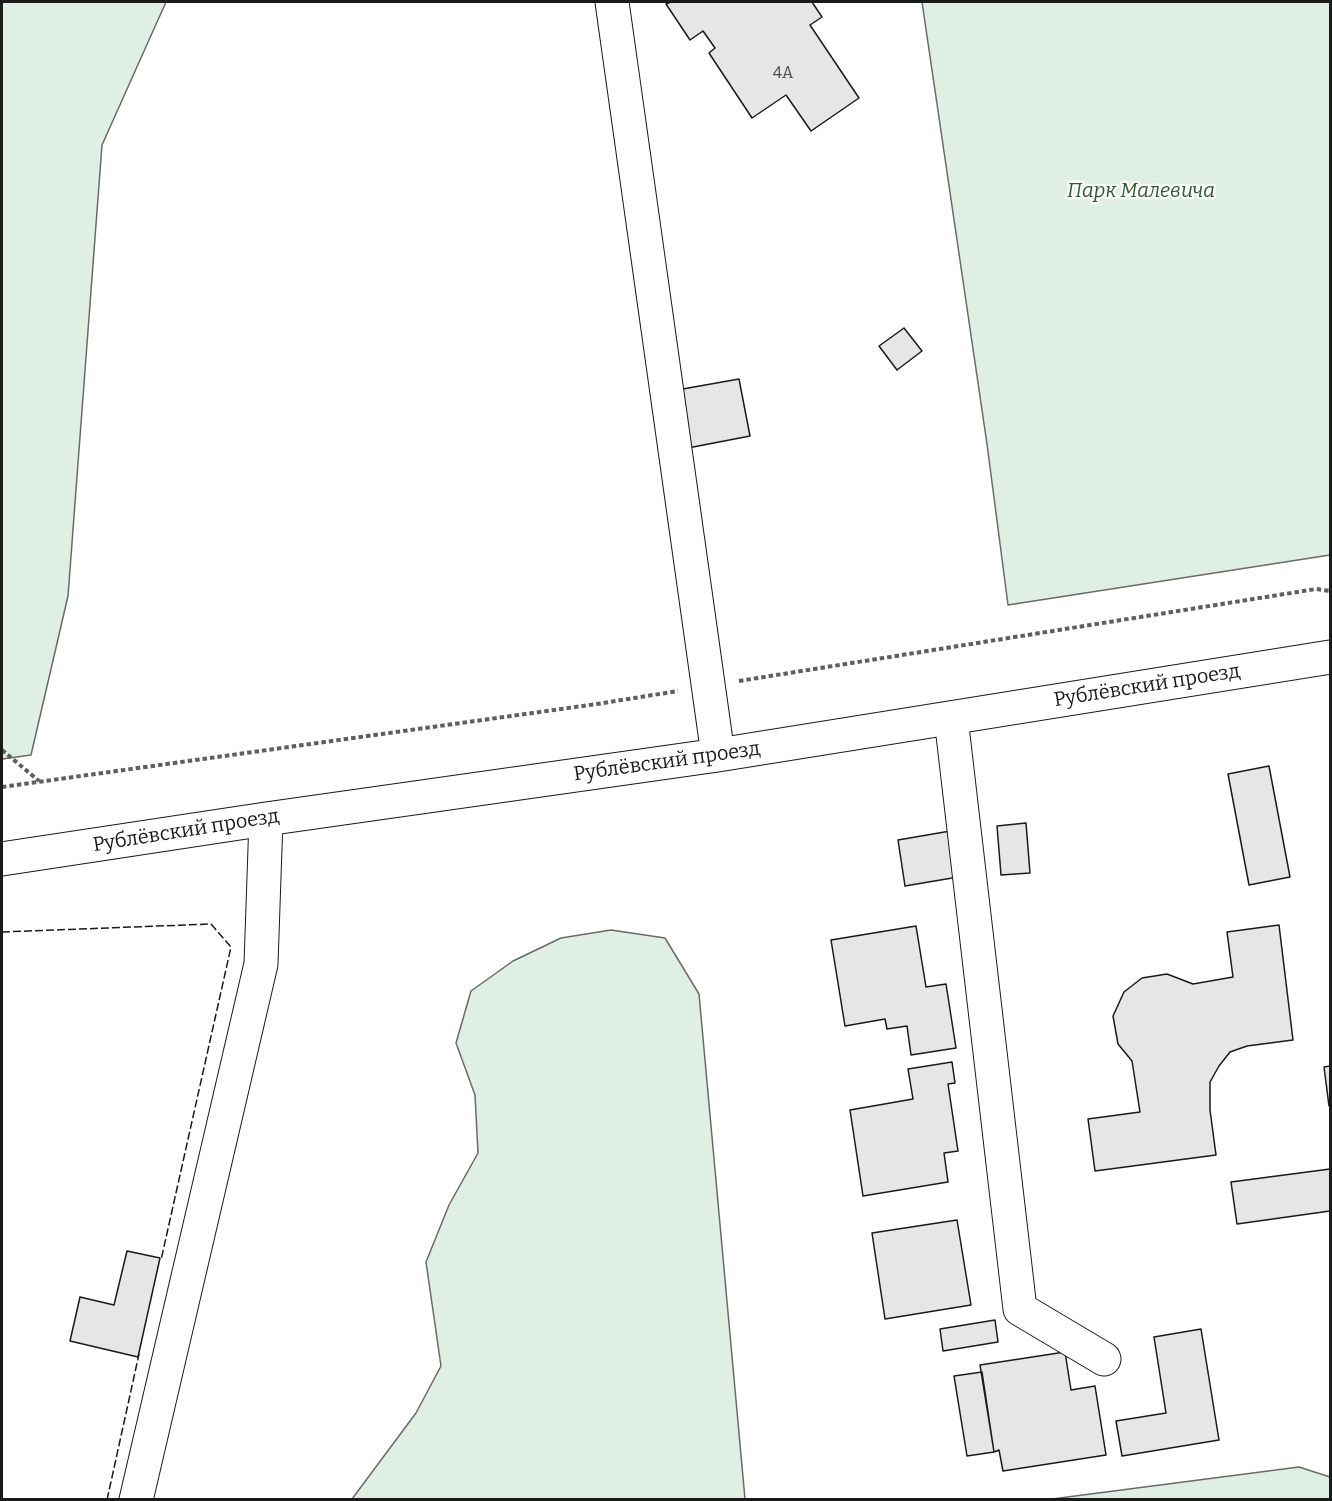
<!DOCTYPE html>
<meta charset="utf-8">
<style>
body{margin:0}
#map{position:relative;width:1332px;height:1501px;overflow:hidden;background:#fff;font-family:Bitter,serif}
canvas{display:block}
.frame{position:absolute;inset:0;border:3px solid #1a1a1a;pointer-events:none}
</style>
<div id="map">
<canvas width="1332" height="1501"></canvas>
<div class="frame"></div>
</div>
<script>
const g = document.querySelector('canvas').getContext('2d');
g.lineJoin = 'round';
function fill(path, color) { g.fillStyle = color; g.fill(path, 'evenodd'); }
function trace(path, color, width, dash) { g.strokeStyle = color; g.lineWidth = width; g.lineCap = dash ? 'butt' : 'round'; g.setLineDash(dash || []); g.stroke(path); }
function drawText(font, color, halo, rows, align = 'center') {
  g.font = font + ' Bitter,serif'; g.lineWidth = 4.5; g.setLineDash([]); g.textBaseline = 'middle'; g.strokeStyle = halo; g.fillStyle = color; for (const [text, x, y, turn = 0] of rows) {
    g.save(); g.translate(x, y); g.rotate((+turn || 0) * Math.PI / 180); g.textAlign = isNaN(turn) ? turn : align; if (halo) g.strokeText(text, 0, 0); g.fillText(text, 0, 0); g.restore();
  }
}
const green = new Path2D(`
 M2,2H166L102,145L68,596L31,755L2,759Z
 M922,2H1330V555L1008,605L987,444Z
 M611,930L665,938L699,994L745,1499H352L416,1413L441,1366L426,1262L449,1205L478,1153L475,1095L456,1043L471,991L513,961L561,938Z
 M1299,1467L1330,1477V1499H1052Z`);
fill(green, '#e0efe3');
trace(green, '#6a6a6a', 1.5);
const building = new Path2D(`
 M671,2H812L822,17L810,25L859,98L811,131L786,95L752,118L709,53L715,48L703,31L690,40L666,4Z
 M904,328L922,351L897,370L879,346Z
 M739,379L750,436L688,448L677,390Z
 M1269,766L1290,877L1249,885L1228,774Z
 M1026,823L1030,873L1001,875L997,826Z
 M956,830L964,876L905,886L898,840Z
 M1279,925L1293,1040L1247,1046L1230,1052L1219,1066L1210,1082V1110L1216,1155L1095,1171L1088,1119L1140,1112L1132,1061L1118,1044L1113,1016L1124,992L1142,978L1167,974L1193,984L1233,977L1227,932Z
 M916,926L926,987L946,984L956,1048L911,1055L907,1026L887,1029L885,1019L845,1026L831,940Z
 M952,1062L955,1083L948,1084L958,1151L944,1153L948,1182L863,1196L850,1110L913,1099L908,1069Z
 M1330,1066V1106H1329L1324,1067Z
 M1330,1169V1211L1237,1224L1231,1182Z
 M957,1220L971,1305L885,1319L872,1233Z
 M127,1251L160,1258L138,1357L70,1341L80,1297L114,1305Z
 M995,1320L998,1342L943,1351L940,1329Z
 M1201,1329L1219,1440L1122,1456L1116,1421L1166,1413L1154,1337Z
 M1065,1352L1071,1390L1095,1386L1106,1455L1003,1471L999,1450L994,1452L980,1365Z
 M982,1372L994,1452L967,1456L954,1376Z`);
fill(building, '#e6e6e6');
trace(building, '#1a1a1a', 1.5);
const minor = new Path2D(`
 M612,2L718,755
 M951,718L1020,1309L1104,1359
 M2,859L266,819L718,755L1330,657
 M136,1500L261,964L266,819`);
trace(minor, '#1a1a1a', 35);
trace(new Path2D(`
 M739,681L1316,589L1330,591
 M2,750L39,781
 M2,787L597,704L678,691`), '#5f5f5f', 4, [4.5, 3]);
trace(minor, '#fff', 33);
trace(new Path2D(`
 M2,932L211,924L231,947L161,1260
 M107,1500L139,1354`), '#1a1a1a', 1.5, [8, 3]);
drawText('16px', '#4d4d4d', null, [
 ["4А",783,74]
]);
drawText('italic 20px', '#2b5a34', '#fff', [
 ["Парк Малевича",1141,191]
]);
drawText('20px', '#1a1a1a', '#fff', [
 ["Рублёвский проезд",1147,686,-9],
 ["Рублёвский проезд",667,762,-8],
 ["Рублёвский проезд",186,831,-9]
]);
</script>
